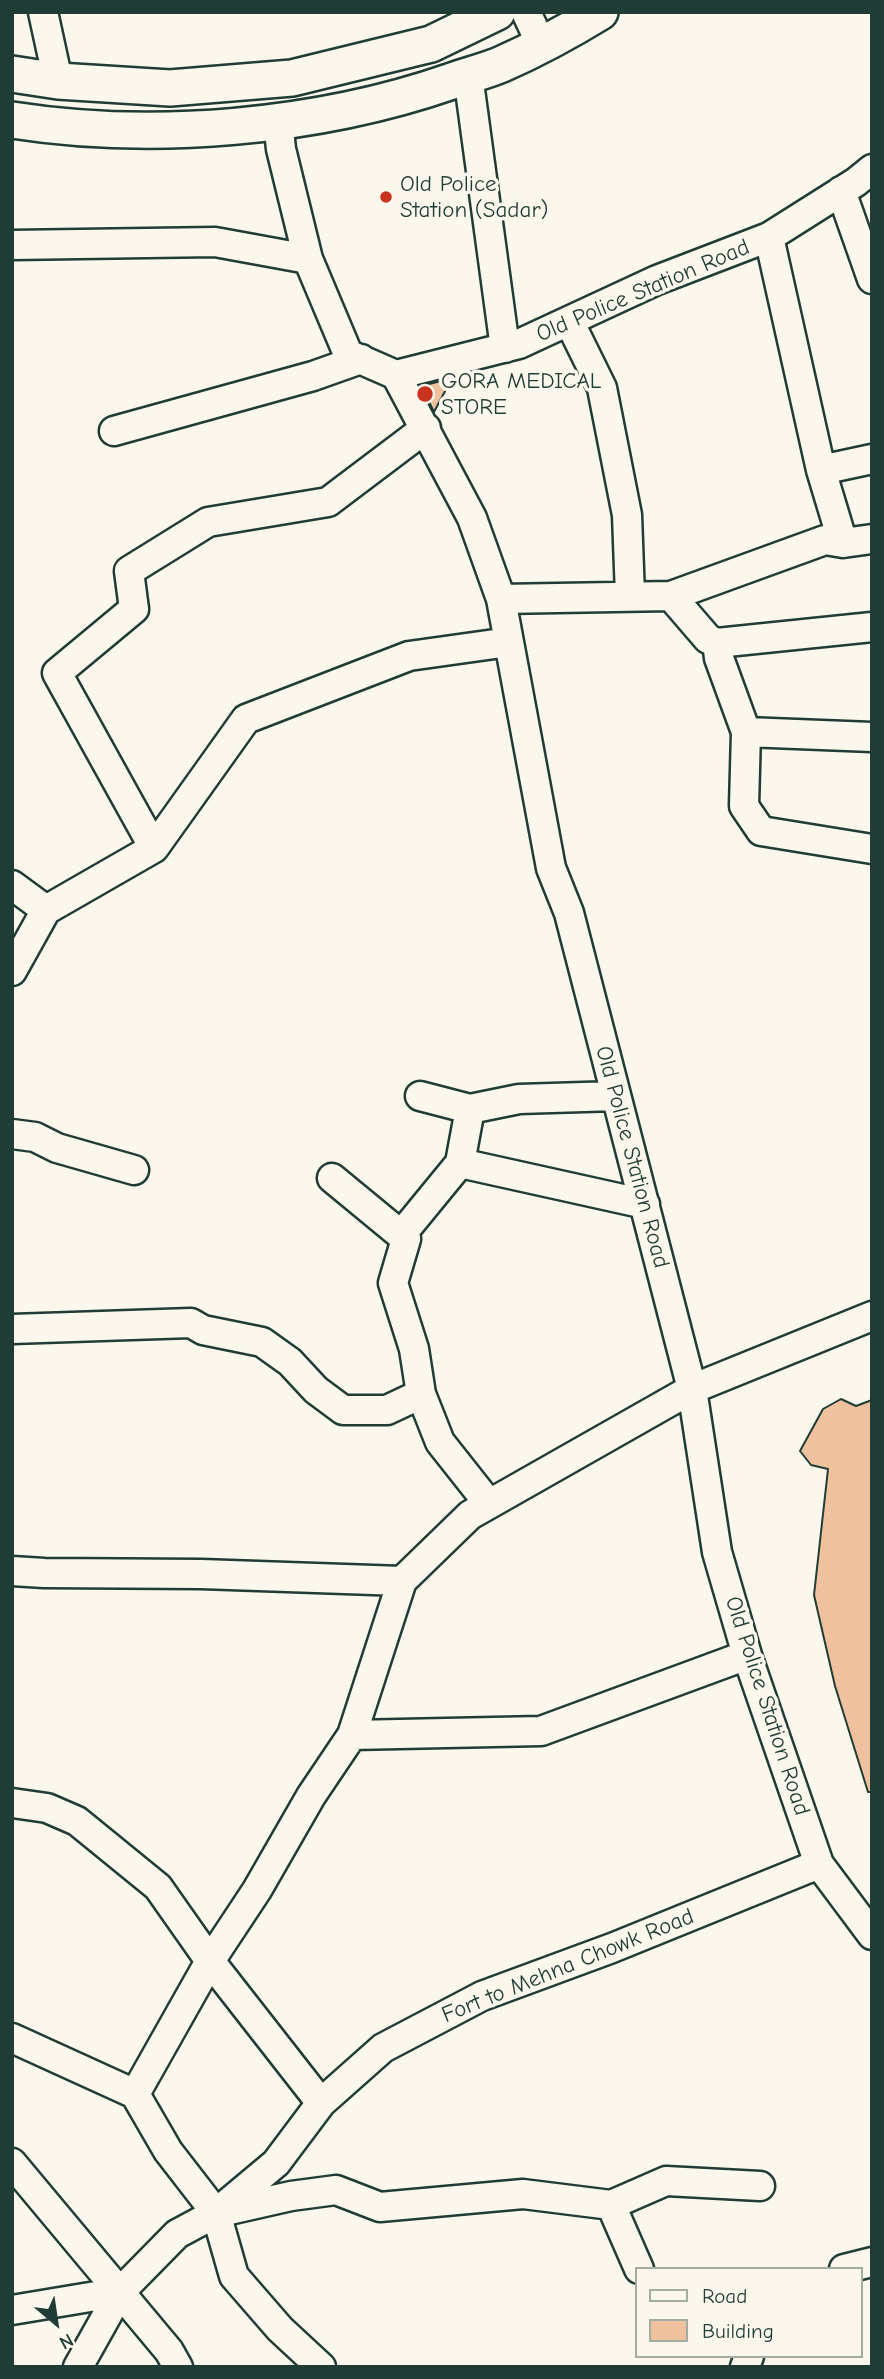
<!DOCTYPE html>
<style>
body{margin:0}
#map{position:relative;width:884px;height:2379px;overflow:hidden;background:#fbf7ec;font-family:"Comic Neue",sans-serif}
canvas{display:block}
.frame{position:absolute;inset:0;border:14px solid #1f3d34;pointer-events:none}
.legend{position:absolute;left:635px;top:2267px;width:228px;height:91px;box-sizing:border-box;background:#fbf7ec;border:2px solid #a3ada2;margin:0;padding:9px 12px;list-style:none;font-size:21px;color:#1f3d34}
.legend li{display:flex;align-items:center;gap:14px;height:35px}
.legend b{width:35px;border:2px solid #a3ada2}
.north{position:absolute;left:21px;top:2288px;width:70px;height:70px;-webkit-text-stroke:5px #fbf7ec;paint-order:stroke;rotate:151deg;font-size:19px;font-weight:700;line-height:28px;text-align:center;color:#1f3d34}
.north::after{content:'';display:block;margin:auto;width:24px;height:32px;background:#1f3d34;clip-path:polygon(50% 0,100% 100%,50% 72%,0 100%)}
</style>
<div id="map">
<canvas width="884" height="2379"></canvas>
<div class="frame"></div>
<ul class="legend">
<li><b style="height:9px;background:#fbf7ec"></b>Road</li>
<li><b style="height:19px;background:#efc19e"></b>Building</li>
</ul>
<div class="north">N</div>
</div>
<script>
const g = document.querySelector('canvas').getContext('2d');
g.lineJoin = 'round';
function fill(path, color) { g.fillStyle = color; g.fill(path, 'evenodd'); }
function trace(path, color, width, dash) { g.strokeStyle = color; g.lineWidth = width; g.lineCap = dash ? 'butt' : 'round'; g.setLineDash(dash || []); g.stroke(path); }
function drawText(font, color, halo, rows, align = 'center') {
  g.font = font + ' "Comic Neue",sans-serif'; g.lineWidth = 7; g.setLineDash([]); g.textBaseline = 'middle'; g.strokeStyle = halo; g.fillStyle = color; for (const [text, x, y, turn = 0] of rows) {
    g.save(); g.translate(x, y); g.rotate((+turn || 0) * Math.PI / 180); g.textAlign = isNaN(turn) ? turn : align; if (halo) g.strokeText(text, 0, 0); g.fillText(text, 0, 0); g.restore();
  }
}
const building = new Path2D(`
 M449,379L450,382L434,412L421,386Z
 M841,1399L856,1406L872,1400V1792H868L835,1686L814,1595L828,1469L811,1465L800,1451L823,1409Z`);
fill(building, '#efc19e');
trace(building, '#1f3d34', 2);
const minor = new Path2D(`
 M43,12L58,81
 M526,12L541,44
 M468,75L505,348
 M278,120L281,149L308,259L348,354L396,375L519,344L657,280L769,237L856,182L872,169
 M841,191L872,279
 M769,237L821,470L843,543
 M12,245L215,242L308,259
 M569,321L602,388L627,515L630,596
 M396,375L472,518L501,599L551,868L569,913L692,1389L717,1552L747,1655L819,1864L872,1935
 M114,431L313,376L361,359
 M821,470L872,459
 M671,596L708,639L717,643L719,658L746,732L744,806L761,831L872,849
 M501,599L671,596L825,540L843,543L872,539
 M717,643L872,627
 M746,732L872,737
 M154,848L57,673L134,609L129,571L208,522L328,502L426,428
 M12,885L46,910
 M12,971L46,910L154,848L246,719L409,656L509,642
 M420,1096L470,1109L519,1099L616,1096
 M470,1109L460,1163L645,1204
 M12,1134L35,1137L57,1148L134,1170
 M332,1178L406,1239L393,1283L414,1349L421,1394L440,1442L489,1504
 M401,1235L460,1163
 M12,1329L191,1323L203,1330L262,1342L290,1362L316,1390L343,1410H387L421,1394
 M12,1571L44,1573L201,1574L402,1581L470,1515L692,1389L872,1316
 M352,1735L541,1731L747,1655
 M12,1803L47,1808L77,1821L158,1887L210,1961L321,2103
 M12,2038L135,2094
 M12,2163L169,2351L178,2367
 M611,2205L639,2269
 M221,2209L276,2163L321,2103L383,2048L482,1996L612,1948L819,1864
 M844,2269L872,2262
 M12,2310L120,2292
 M78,2367L120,2292L177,2234L216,2213L291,2196L336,2190L380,2207L523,2194L611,2205L666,2181L760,2186
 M321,2367L280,2329L234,2276L216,2213L168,2151L135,2094L210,1961L257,1890L311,1796L352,1735L402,1581
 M745,2367L749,2356`);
const major = new Path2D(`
 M12,74L58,81L170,88L292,78L431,44L497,12
 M12,120C153,142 317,128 452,81C468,75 486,71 502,64C536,49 569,31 600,12`);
trace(minor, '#1f3d34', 33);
trace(major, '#1f3d34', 40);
trace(minor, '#fbf7ec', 28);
trace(major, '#fbf7ec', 35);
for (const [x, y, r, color] of [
 [386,197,7,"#c8321e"],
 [425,394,9,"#c8321e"]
]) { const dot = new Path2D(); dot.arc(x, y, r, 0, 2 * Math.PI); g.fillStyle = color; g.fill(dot); trace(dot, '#fbf7ec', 2.5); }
drawText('23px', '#1f3d34', '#fbf7ec', [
 ["Old Police",400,184],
 ["Station (Sadar)",400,210],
 ["GORA MEDICAL",441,381],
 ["STORE",441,407]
], 'left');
drawText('23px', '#1f3d34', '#fbf7ec', [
 ["Old Police Station Road",643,291,-23],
 ["Old Police Station Road",632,1157,75],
 ["Old Police Station Road",767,1706,72],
 ["Fort to Mehna Chowk Road",568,1966,-22]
]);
</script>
